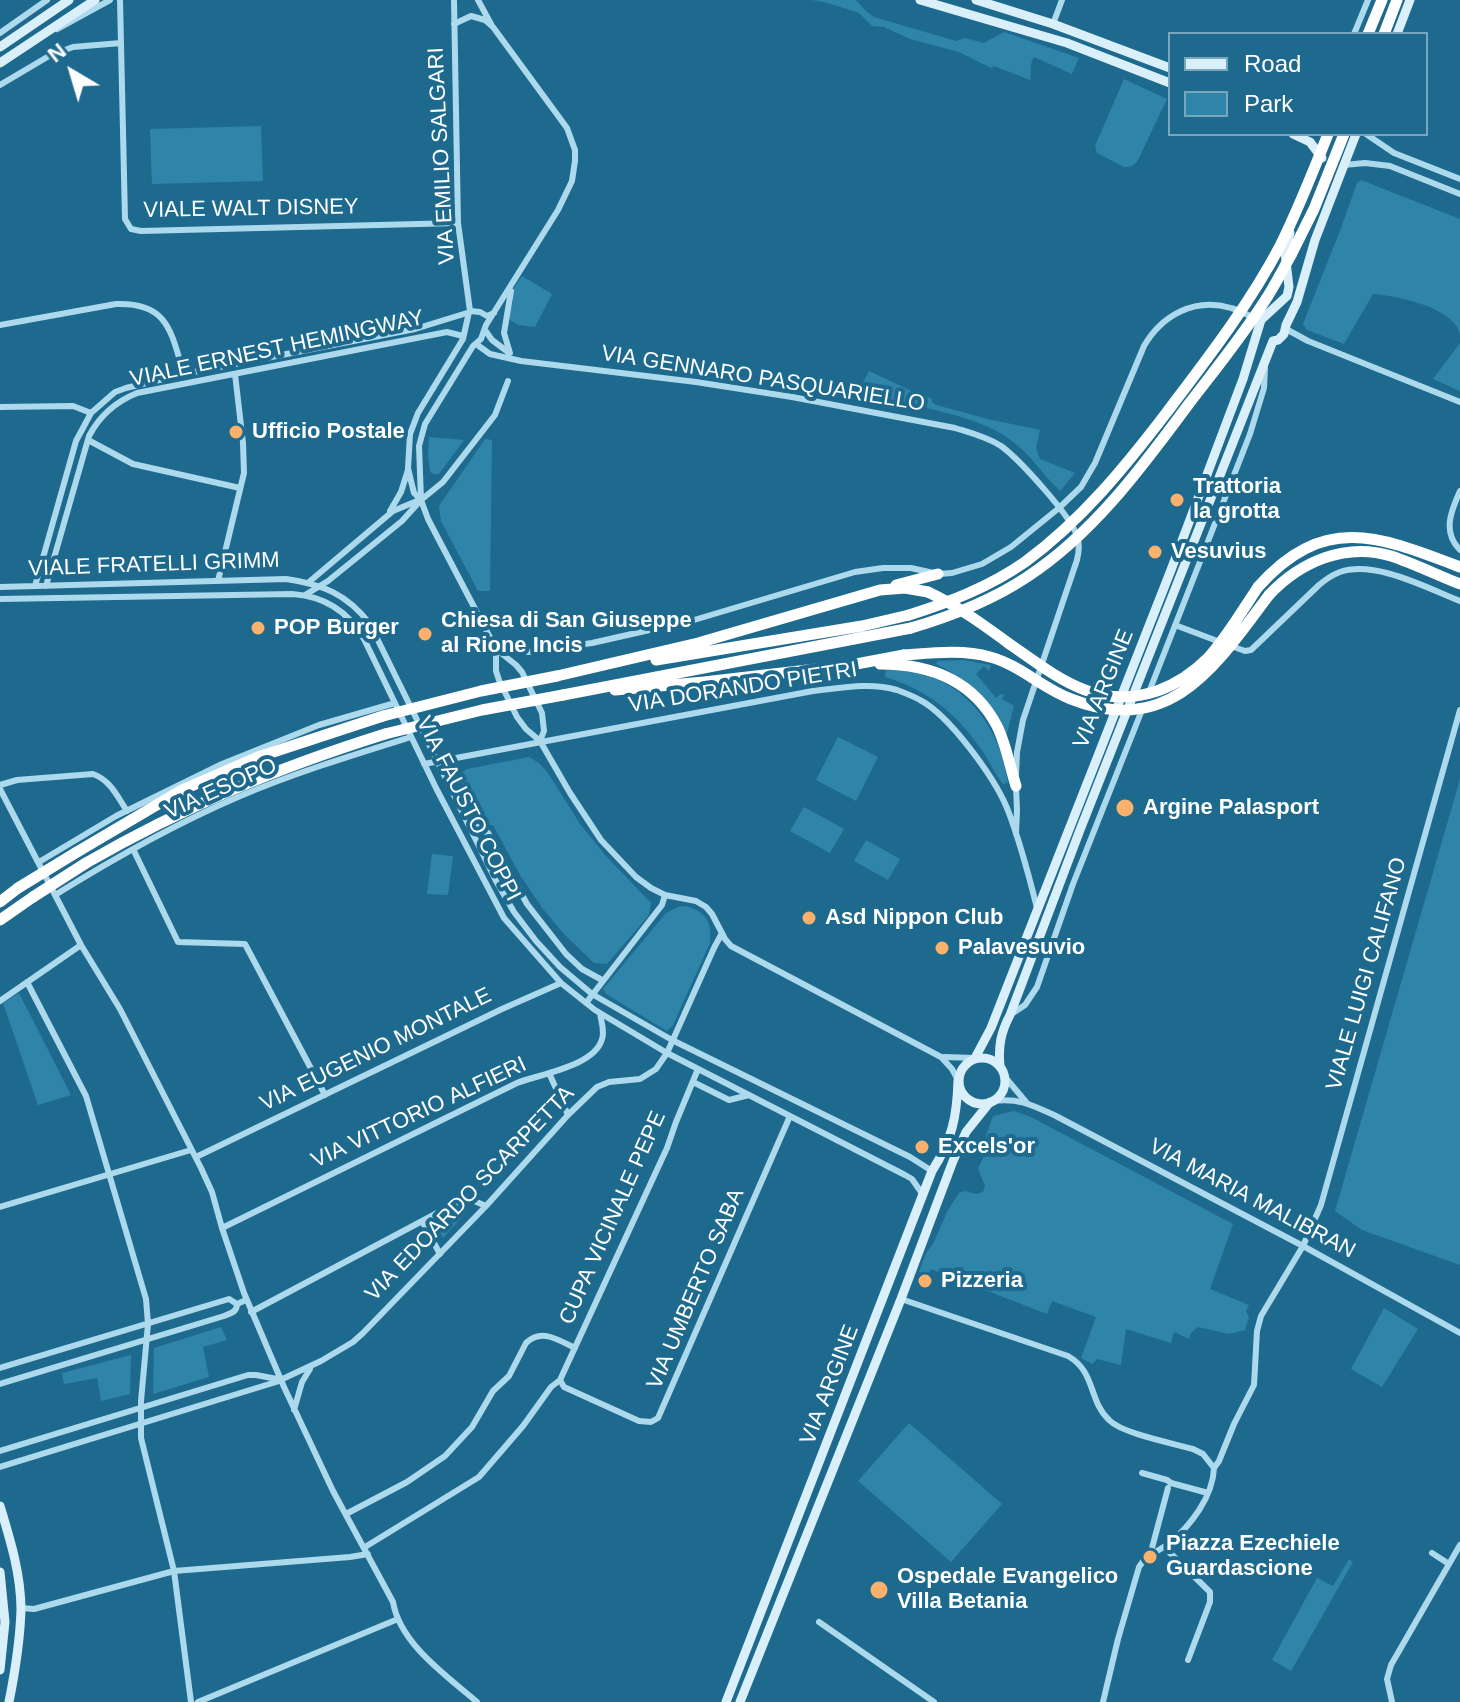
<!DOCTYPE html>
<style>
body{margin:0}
#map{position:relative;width:1460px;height:1702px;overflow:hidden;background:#1e6a8e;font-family:Arial,sans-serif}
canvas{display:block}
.legend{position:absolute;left:1168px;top:32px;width:260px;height:104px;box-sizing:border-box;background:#1e6a8e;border:2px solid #78a6bb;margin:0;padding:10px 14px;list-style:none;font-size:24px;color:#fff}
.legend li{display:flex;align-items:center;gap:16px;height:40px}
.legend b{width:40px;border:2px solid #78a6bb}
.north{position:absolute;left:32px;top:32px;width:80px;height:80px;-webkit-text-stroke:6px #1e6a8e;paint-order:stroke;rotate:322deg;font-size:22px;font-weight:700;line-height:32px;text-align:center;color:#fff}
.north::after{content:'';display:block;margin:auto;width:28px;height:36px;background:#fff;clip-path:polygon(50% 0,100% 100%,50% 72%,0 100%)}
</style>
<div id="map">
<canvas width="1460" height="1702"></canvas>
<ul class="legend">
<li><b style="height:10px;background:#d9eff9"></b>Road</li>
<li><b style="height:22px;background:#2f84aa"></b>Park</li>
</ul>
<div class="north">N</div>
</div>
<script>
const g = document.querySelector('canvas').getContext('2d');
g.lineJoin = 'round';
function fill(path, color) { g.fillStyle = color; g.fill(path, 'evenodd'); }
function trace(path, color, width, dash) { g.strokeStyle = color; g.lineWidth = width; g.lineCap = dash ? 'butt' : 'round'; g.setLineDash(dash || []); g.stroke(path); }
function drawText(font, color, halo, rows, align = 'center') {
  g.font = font + ' Arial,sans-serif'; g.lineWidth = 8; g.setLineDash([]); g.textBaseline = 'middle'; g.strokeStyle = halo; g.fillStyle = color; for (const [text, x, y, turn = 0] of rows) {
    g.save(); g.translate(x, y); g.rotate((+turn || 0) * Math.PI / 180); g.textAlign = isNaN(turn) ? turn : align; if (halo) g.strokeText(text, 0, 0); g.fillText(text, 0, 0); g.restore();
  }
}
fill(new Path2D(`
 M812,0H856L866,11L874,17L956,41L965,38L984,43L1004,32L1079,58L1072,74L1034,57C1029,64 1032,72 1030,80L994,66L991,68L959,52L910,39L884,27L872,26L859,13L828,3Z
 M1124,79L1167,99L1138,160C1134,166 1131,167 1124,167L1097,153L1095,146Z
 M261,126L263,181L152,184L150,129Z
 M1361,180L1460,219V334C1454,307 1397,296 1373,294L1344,344L1307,330L1303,324L1341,228L1357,183Z
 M522,276L552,294L535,327L518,325L507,318L513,303L508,296Z
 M1460,343V391L1433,379Z
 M869,371L918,394L919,392L932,399V402L936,405L992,420L1036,429L1040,430L1036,448L1040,459L1075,473L1060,491C1043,475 1031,455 1012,441C974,412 905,405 857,394Z
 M429,437L464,440L439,474H434L430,472L428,455Z
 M485,439L492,440L490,591H478L441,521L439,506Z
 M963,660L991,665L989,671L984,666L976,674L996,698L1001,694L1004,695L1002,699L1014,706L1006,737C994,702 969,680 936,664L938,661Z
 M886,669C896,670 907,670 917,672C970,685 1001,732 1008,783L1003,784C995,774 990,762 983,752C958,715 929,690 885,677Z
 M838,737L878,757L856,801L816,780Z
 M529,757L539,763L548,773L580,824L606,856L651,903L649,915L607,964L594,963L564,934L543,909L520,875L493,825L488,826L478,821L459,778L462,772L467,769Z
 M1460,779V1265L1362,1230L1335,1211Z
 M804,807L844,829L830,853L790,831Z
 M866,840L900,859L888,880L854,861Z
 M432,854L453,856L448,895L427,894Z
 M686,906C707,912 712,923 710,943L673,1025L667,1031L606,994L603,989L666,913L678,907Z
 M19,993L71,1095L38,1105L3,1003Z
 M1014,1111L1031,1117L1233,1224L1210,1289L1249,1305L1246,1311L1249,1317L1245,1330L1229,1334L1198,1327L1191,1333L1189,1339L1174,1332L1171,1343L1126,1329L1121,1365L1097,1359L1092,1364L1081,1358L1096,1317L1052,1301L1047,1314L931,1269L928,1275L919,1272L926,1253L933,1244L948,1210L959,1193L965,1191L977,1194L983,1192L985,1186L978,1169L983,1158L982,1147L993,1116Z
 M464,1209L467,1212L443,1238L436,1224Z
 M1384,1308L1418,1329L1382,1387L1351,1369Z
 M221,1327L227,1340L203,1347L209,1377L153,1394L154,1348Z
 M131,1355L130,1394L101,1401L97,1378L64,1384L62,1373Z
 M909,1423L1002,1504L951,1562L858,1481Z
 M1349,1559L1353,1562L1291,1671L1272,1660L1317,1578L1333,1586Z`), '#2f84aa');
trace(new Path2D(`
 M120,0L125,219L131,229L141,231L458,223
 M454,0L458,223L470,311
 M478,0L491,24
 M1053,24L1062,0
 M57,29L110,0
 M0,33L47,0
 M1354,34L1368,0
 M0,85L49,56L73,47L121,43
 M1366,134L1394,153L1460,179
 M1344,165L1365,163L1390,166L1460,194
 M470,311L480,312L487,316L494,313
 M0,325L116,304C169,302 171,333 184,374
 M1286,329L1308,341L1460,402
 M485,330L492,340L508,352
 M463,339L418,413L410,434L408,468L411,481L414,493L421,500L428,519L496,649L516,665L522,672L542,713L544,731L540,741
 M463,339L469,312
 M476,344L490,354L521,361L696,382L792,397L955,428C971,433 987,437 1001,446C1019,459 1071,516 1077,536C1080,544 1079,552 1077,560L1023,720L1017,752L1016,775
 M510,353L504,333L511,291
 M0,407L73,406L91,413
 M88,440L133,464L240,488
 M1460,491C1451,511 1442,532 1460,550
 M421,500L419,446L425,424L473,346L481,339L486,325L558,210L572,181L575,161V150L567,128L493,27L485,20L471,16L454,24
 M390,511L401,492L408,470
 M218,581L244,473L243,443L235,374
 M309,582L393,511L417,501
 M35,586L76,441L91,413L115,392L126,388L184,374L415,329L467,313
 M46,586L89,436C100,415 115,402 137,393L447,332L463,336
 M0,587L286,579C322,584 347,594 370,624L496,881L514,912L536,941L560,967L592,994L672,1040L910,1157L932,1171
 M305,595L328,581L402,521L421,500L443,482L495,415L508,381
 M0,599L292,594C324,596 348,611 364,639L436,788L504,918L561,983L595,1010L667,1053L905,1175L912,1179L923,1195
 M1175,625L1220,642
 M1231,646L1245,651L1251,650L1319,585C1325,580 1332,575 1340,572C1375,560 1427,588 1460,601
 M496,649L528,652L592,643L694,620L855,572L883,568H911L938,574L952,573L982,564L1011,547L1059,508L1081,487L1095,463L1144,346C1162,315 1195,297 1231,308C1239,310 1247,315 1255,318
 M496,649V671L499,680L517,717L526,729L540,741L570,793L601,840L636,877L651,888L665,895L696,901L706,907L712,914L725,939L731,946L941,1057L952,1069L958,1080
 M1149,692L1250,434L1264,388L1265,368
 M424,764L813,691C841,688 870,682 897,690C905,693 913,696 920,700C950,716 994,777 1007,808C1019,838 1029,876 1037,908
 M0,785L17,780L93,774C110,780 117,796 127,811
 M0,789L81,945L120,1009L201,1168L212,1192L222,1228L244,1293L284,1387L333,1491L393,1602C400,1644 447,1676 477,1702
 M468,822L488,833L527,904L566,954L582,969L602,980
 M1016,834L1017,810L1016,786
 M133,849L178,942L245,944L325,1095
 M39,862L116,816L222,764L319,725L395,703
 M55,895C113,859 175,824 238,797C294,773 353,755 411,737
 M27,982L86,1096L146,1299L148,1324L141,1401V1438L174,1571L191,1702
 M0,1001L81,945
 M586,1003L662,905L665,895
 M1010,1015L1025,1005L1037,987L1073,884L1142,710
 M944,1057L975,1058
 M549,1073L568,1115
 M1005,1077L1026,1102
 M693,1082L729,1100L749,1095
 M993,1101C1020,1098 1032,1105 1056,1116L1303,1246L1460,1333
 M196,1157L502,1009L561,983
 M0,1207L191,1150
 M422,1221L440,1254
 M222,1228L517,1083C540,1074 595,1066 602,1039C605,1031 601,1021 600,1013
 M901,1299L1068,1356C1096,1372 1088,1400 1109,1420C1123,1434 1172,1443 1193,1449L1203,1454L1214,1468C1213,1496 1191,1526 1169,1543C1158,1552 1146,1555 1139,1567L1118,1639L1103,1702
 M251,1312L456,1203L472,1200L486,1206
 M0,1368L229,1299L237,1304
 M560,1380L564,1387L639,1421L651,1422L658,1418L790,1116
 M560,1380L667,1148L676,1122L698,1069
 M0,1384L224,1316C231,1313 237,1312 237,1304L246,1300
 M294,1410L302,1382L310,1369
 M0,1451L248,1375H256L277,1379
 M0,1467L276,1382L321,1361L353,1342L363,1333L486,1206L568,1115L597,1087L609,1082L640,1079L656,1069L667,1053L714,948L722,933
 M1214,1468L1219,1461L1234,1424L1254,1385L1257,1331L1261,1316L1303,1246L1321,1205L1460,710
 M1142,1473L1167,1480L1171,1483L1208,1493
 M346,1514L407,1482L445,1456L472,1427L493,1391L509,1376L526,1343C542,1328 558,1340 575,1348
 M365,1547L479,1477L523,1426L551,1387L560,1380
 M1164,1547L1210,1592V1602L1188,1660
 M1432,1553L1449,1564
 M1152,1554V1548L1168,1488
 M21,1608L34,1609L174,1571L350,1557L368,1554
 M819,1622L934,1702
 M198,1702L398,1619
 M1392,1702L1387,1679L1391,1665L1460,1545`), '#add9ed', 6);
trace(new Path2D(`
 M920,0L1067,43L1170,83
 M976,0L1053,24L1170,68
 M1397,34L1410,0
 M0,47L69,0
 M0,63L95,0
 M1293,134L1310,142L1322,158
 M1273,341L1278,340L1284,334L1286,325L1297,302L1315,240L1356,134
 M959 1081a23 23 0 1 1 46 0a23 23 0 1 1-46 0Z
 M975,1058L991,1028L1171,570L1243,379L1261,320L1287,296L1289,287L1285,253L1290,233
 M1000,1066C998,1046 1001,1032 1010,1015L1080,830L1273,341
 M0,1506C10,1539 21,1574 21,1610C20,1641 15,1672 9,1702
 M0,1572L5,1622L0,1670
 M726,1702L932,1171C952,1140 957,1117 958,1080
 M740,1702L901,1299L953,1161L966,1132L990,1102`), '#d9eff9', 9);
trace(new Path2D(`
 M1368,34L1382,0
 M1384,34L1397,0
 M1291,255L1314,209L1344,134
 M896,585L938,574
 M1258,587C1324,513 1379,536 1460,567
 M1269,595C1300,562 1345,542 1391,556C1415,564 1437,575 1460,584
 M656,660L862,626L909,615
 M880,664C929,664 973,680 997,726C1006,744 1010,767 1016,786
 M557,676L698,643L880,590L905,588L928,592
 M615,690L704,682L851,665L904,655
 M563,695L911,628
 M77,852L182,790L258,757L383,716
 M86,863C185,806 277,768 385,734
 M0,902L18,888
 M0,920L33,897`), '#fff', 11);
trace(new Path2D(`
 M928,592C958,606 985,626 1011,645C1057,677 1097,711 1157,691C1177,684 1193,673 1208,658C1227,637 1242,611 1258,587
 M909,615C950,602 989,587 1025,562C1081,521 1125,467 1167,412C1207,359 1249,305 1280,246C1298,210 1313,172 1328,134
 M911,628C952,616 991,601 1027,577C1093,534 1142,467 1188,405C1214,371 1241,338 1264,302C1274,287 1282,271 1291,255
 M904,655C931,653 963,649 990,657C1020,665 1042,688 1071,699C1171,739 1217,664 1269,595
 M383,716L481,691L557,676
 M385,734L482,710L563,695
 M18,888L77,852
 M33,897L86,863`), '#fff', 11);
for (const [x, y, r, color] of [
 [236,432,8,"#fbb06c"],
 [1177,500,8,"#fbb06c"],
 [1155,552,8,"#fbb06c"],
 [258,628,8,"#fbb06c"],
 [425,634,8,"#fbb06c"],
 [1125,808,10,"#fbb06c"],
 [809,918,8,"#fbb06c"],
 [942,948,8,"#fbb06c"],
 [922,1147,8,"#fbb06c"],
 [925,1281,8,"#fbb06c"],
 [1150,1557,8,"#fbb06c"],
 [879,1590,10,"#fbb06c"]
]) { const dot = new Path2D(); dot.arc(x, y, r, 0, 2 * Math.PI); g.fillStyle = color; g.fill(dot); trace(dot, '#1e6a8e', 3); }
drawText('22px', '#fff', '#1e6a8e', [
 ["VIA EMILIO SALGARI",442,156,-93],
 ["VIALE WALT DISNEY",251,209,-1],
 ["VIALE ERNEST HEMINGWAY",277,349,-12],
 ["VIA GENNARO PASQUARIELLO",763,379,9],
 ["VIALE FRATELLI GRIMM",154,565,-2],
 ["VIA DORANDO PIETRI",743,688,-9],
 ["VIA ARGINE",1104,689,-68],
 ["VIA ESOPO",221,789,-24],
 ["VIA FAUSTO COPPI",468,809,63],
 ["VIALE LUIGI CALIFANO",1367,974,-74],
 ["VIA EUGENIO MONTALE",376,1050,-26],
 ["VIA VITTORIO ALFIERI",419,1113,-25],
 ["VIA EDOARDO SCARPETTA",470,1194,-46],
 ["VIA MARIA MALIBRAN",1252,1199,28],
 ["CUPA VICINALE PEPE",613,1218,-66],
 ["VIA UMBERTO SABA",696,1289,-67],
 ["VIA ARGINE",830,1385,-69]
]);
drawText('bold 22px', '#fff', '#1e6a8e', [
 ["Ufficio Postale",252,432],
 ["Trattoria",1193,487],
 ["la grotta",1193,512],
 ["Vesuvius",1171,552],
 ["Chiesa di San Giuseppe",441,621],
 ["al Rione Incis",441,646],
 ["POP Burger",274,628],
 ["Argine Palasport",1143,808],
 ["Asd Nippon Club",825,918],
 ["Palavesuvio",958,948],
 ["Excels'or",938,1147],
 ["Pizzeria",941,1281],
 ["Piazza Ezechiele",1166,1544],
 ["Guardascione",1166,1569],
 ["Ospedale Evangelico",897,1577],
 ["Villa Betania",897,1602]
], 'left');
</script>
